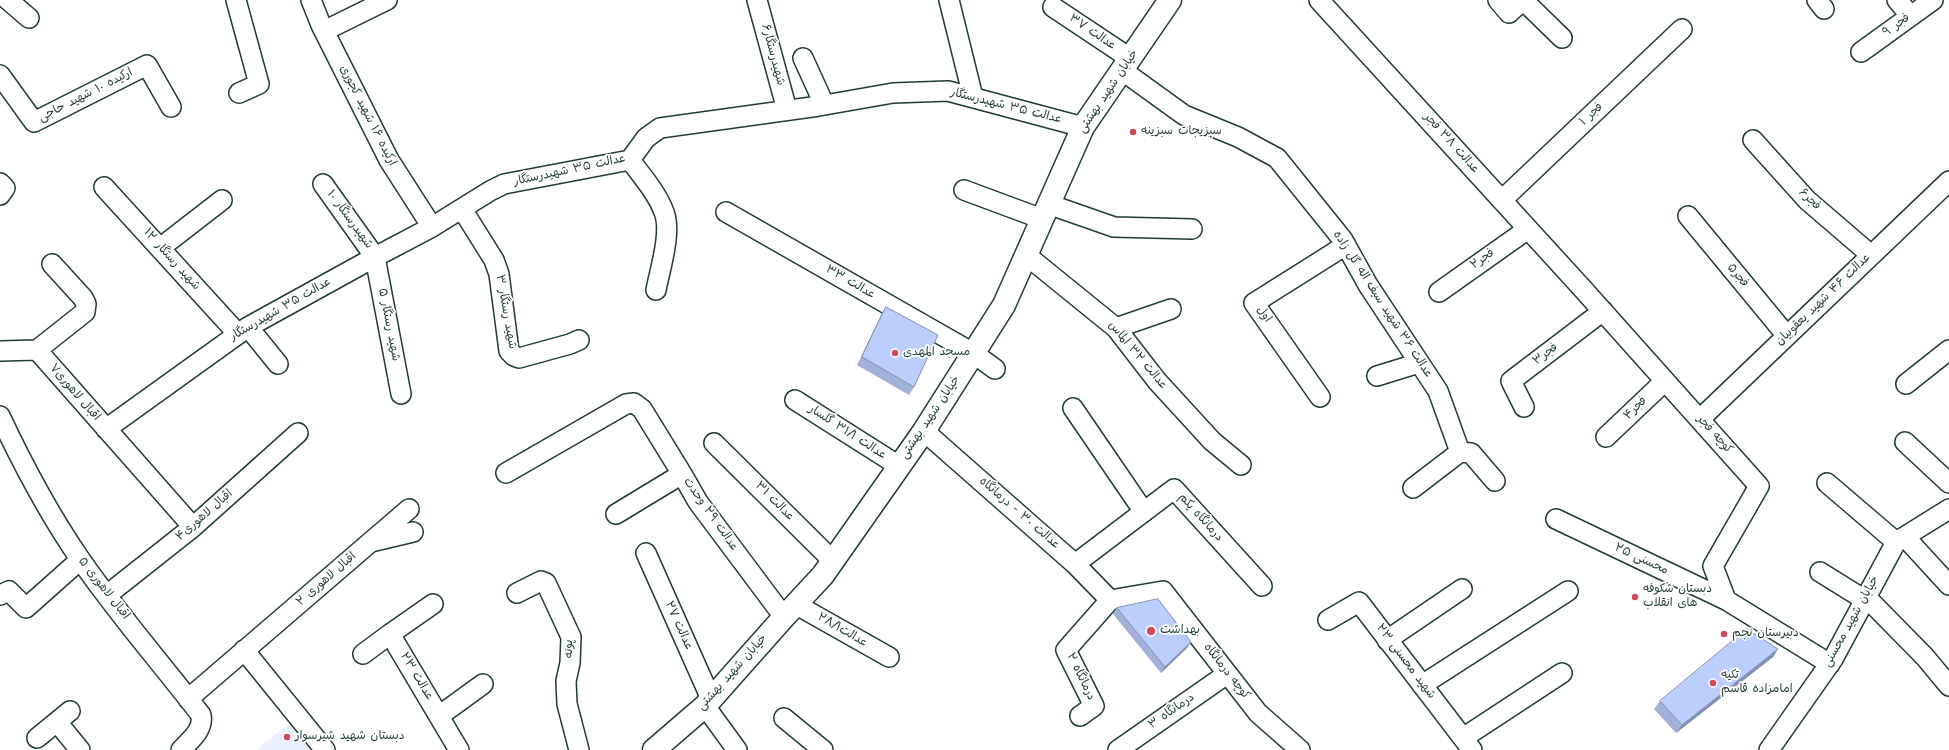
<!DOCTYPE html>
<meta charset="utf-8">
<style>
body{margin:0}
canvas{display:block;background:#fff}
</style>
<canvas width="1949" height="750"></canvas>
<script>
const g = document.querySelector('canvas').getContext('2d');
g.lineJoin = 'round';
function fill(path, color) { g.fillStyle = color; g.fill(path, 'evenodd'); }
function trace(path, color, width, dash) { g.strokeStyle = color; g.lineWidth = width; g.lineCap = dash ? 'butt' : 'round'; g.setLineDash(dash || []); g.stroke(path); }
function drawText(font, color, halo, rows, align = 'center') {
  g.font = font + ' Kalam,"Playpen Sans Arabic",sans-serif'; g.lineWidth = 3.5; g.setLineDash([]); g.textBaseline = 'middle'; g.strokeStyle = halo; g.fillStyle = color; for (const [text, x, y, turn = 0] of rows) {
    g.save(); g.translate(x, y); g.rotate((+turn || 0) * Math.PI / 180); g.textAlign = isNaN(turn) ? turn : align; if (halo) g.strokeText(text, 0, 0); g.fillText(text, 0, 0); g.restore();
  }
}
fill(new Path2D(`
 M290,723L312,750H256Z`), '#ebf0ff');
const minor = new Path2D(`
 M8,0L29,18
 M236,0L259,84L239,93
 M311,0L321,25L389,160L432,227
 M757,0L787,110
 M949,0L973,97
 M1319,0L1582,288L1759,486L1713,566L1726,600
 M1498,0L1509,13L1523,0
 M1523,0L1562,38
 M1817,0L1824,9
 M1897,0L1911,16
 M1053,7L1131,59
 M324,31L387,0
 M1861,52L1933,0
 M803,58L824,104
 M1123,71L1184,115L1238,137L1277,158L1343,240L1368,285L1438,391L1460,452
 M0,75L34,122L147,65L171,107
 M1753,140L1807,200L1871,255
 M630,160C642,176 657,193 664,212C672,232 660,269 656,290
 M0,183L5,188L0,195
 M323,184L375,257L401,394
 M104,187L238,334
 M964,190L1042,219
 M1502,200L1682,29
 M1048,204L1114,227L1192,229
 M462,209L494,260L499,274L509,351L514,356L519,358L570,344L579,340
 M726,212L973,353L995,369
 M1688,216L1787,336
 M160,248L222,200
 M1026,255L1116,328L1157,381L1212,441L1241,465
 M52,264L83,298L86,304L85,312L37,350L193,527
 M1439,292L1528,229
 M248,327L278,364
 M1116,328L1171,309
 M0,351L37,350
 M1377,376L1419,363
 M1906,384L1949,350
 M1320,397L1254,303L1346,245
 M795,400L899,466
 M1524,407L1511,381L1603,311
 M1073,408L1144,512
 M0,416C23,465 49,514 80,559C117,613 161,663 201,715C204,730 190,740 181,750
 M1700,419L1949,181
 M106,429L248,327L375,257L432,227L490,191L504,184L630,160L646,138L660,128L819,106L893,93L948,91L1083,127
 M924,431L1075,564L1110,600
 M1606,437L1665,381
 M1905,442L1949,483
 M714,443L833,561
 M506,473L626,404L634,403L642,409L682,474
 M1827,483L1896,542
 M1413,488L1460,452L1471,453L1495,481
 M616,514L682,474L698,502L784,617
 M1556,519L1726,600L1830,664
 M1905,537L1949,585
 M375,541L413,532
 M646,553L711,699
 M1075,564L1174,489L1262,586
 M1820,572L1865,600
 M517,593L541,581L546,583L571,637L570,663L566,681L567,704L579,750
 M0,595L9,591L26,608L80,560
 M107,595L193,527L298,433
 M1866,597L1925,657L1949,686
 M1110,600L1163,591L1258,713L1300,750
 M795,604L889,657
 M1328,620L1359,602L1472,750
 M390,634L433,604
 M1387,640L1462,589
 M244,650L325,750
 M363,654L390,634L459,750
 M1422,685L1568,591
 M188,699L409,509
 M705,706L737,750
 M439,716L483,684
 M1080,716L1094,706L1066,650L1110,600
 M784,718L823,750
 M57,722L80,750
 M37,738L70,711
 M1463,738L1562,673
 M1118,750L1227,674
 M1769,750L1833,659L1896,542L1949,509`);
const major = new Path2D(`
 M654,750L705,706L784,617L823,575L924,431L1004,305L1083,127L1170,0`);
trace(minor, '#1f3d34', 22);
trace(major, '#1f3d34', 25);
trace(minor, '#fff', 19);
trace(major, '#fff', 22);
fill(new Path2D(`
 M886,307L914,387L909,395L857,365L881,315Z
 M1117,608L1187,648L1161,673L1113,614Z
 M1778,649L1773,657L1676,733L1654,709L1660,701Z`), '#a2b1da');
fill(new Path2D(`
 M1191,642L1187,648L1161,673L1165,667Z
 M1778,649L1773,657L1676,733L1682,725Z`), '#8490b2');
const building = new Path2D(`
 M886,307L938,335L914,387L862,357Z
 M1158,599L1191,642L1165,667L1117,608Z
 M1747,629L1778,649L1682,725L1660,701Z`);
fill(building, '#bccefe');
trace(building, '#8490b2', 1);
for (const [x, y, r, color] of [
 [1133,132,4,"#d1495b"],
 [895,353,4,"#d1495b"],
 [1635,597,4,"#d1495b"],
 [1151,631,5,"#d1495b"],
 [1724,634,4,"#d1495b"],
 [1713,683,4,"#d1495b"],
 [287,737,4,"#d1495b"]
]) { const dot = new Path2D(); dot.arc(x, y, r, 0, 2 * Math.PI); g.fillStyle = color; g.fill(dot); trace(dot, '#fff', 1.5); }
drawText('12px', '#1f3d34', '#fff', [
 ["فجر ۹",1897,26,-36],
 ["عدالت ۳۷",1092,33,34],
 ["شهیدرستگار۶",772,55,75],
 ["خیابان شهید بهشتی",1109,92,-56],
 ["ارکیده ۱۰ شهید حاجی",86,96,-27],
 ["عدالت ۳۵ شهیدرستگار",1006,107,14],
 ["فجر ۱",1592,115,-43],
 ["ارکیده ۱۶ شهید کجوری",367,116,63],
 ["عدالت ۳۸ فجر",1451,144,48],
 ["عدالت ۳۵ شهیدرستگار",570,171,-12],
 ["فجر۶",1809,200,44],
 ["شهیدرستگار ۱۰",349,220,54],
 ["شهید رستگار ۱۲",171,260,48],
 ["فجر۲",1483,260,-35],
 ["فجر۵",1737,276,50],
 ["عدالت ۳۳",850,283,30],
 ["عدالت ۴۶ شهید یعقوبیان",1824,300,-44],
 ["عدالت ۳۶ شهید سیف اله گل زاده",1382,305,57],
 ["عدالت ۳۵ شهیدرستگار",281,310,-30],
 ["شهید رستگار ۳",505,312,80],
 ["اول",1263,315,55],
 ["شهید رستگار ۵",388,325,79],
 ["فجر۳",1546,355,-37],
 ["عدالت ۳۲ الماس",1137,356,50],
 ["اقبال لاهوری۷",74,393,49],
 ["فجر۴",1636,409,-44],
 ["خیابان شهید بهشتی",931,418,-56],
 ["عدالت ۳۱/۱ گلسار",847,433,33],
 ["کوچه فجر",1714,435,48],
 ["عدالت ۳۱",774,502,45],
 ["عدالت ۳۰ - درمانگاه",1019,514,41],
 ["عدالت ۲۹ وحدت",710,515,55],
 ["اقبال لاهوری۴",205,516,-41],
 ["درمانگاه یکم",1200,518,48],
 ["محسنی ۲۵",1641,560,25],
 ["اقبال لاهوری ۲",327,580,-41],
 ["اقبال لاهوری ۵",103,589,52],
 ["خیابان شهید محسنی",1852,622,-61],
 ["عدالت ۲۷",678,626,66],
 ["عدالت۲۸/۱",842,631,30],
 ["پونه",570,649,-90],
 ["شهید محسنی ۲۳",1405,662,53],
 ["کوچه درمانگاه",1226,672,52],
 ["خیابان شهید بهشتی",733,673,-48],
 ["عدالت ۲۳",416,677,59],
 ["درمانگاه ۲",1080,677,64],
 ["درمانگاه ۳",1172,712,-35]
]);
drawText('12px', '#1f3d34', '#fff', [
 ["سبزیجات سبزینه",1141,132],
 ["مسجد المهدی",903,353],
 ["دبستان شکوفه",1643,590],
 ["های انقلاب",1643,604],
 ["بهداشت",1160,631],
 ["دبیرستان نجم",1732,634],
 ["تکیه",1721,676],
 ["امامزاده قاسم",1721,690],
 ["دبستان شهید شیرسوار",295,737]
], 'left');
</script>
